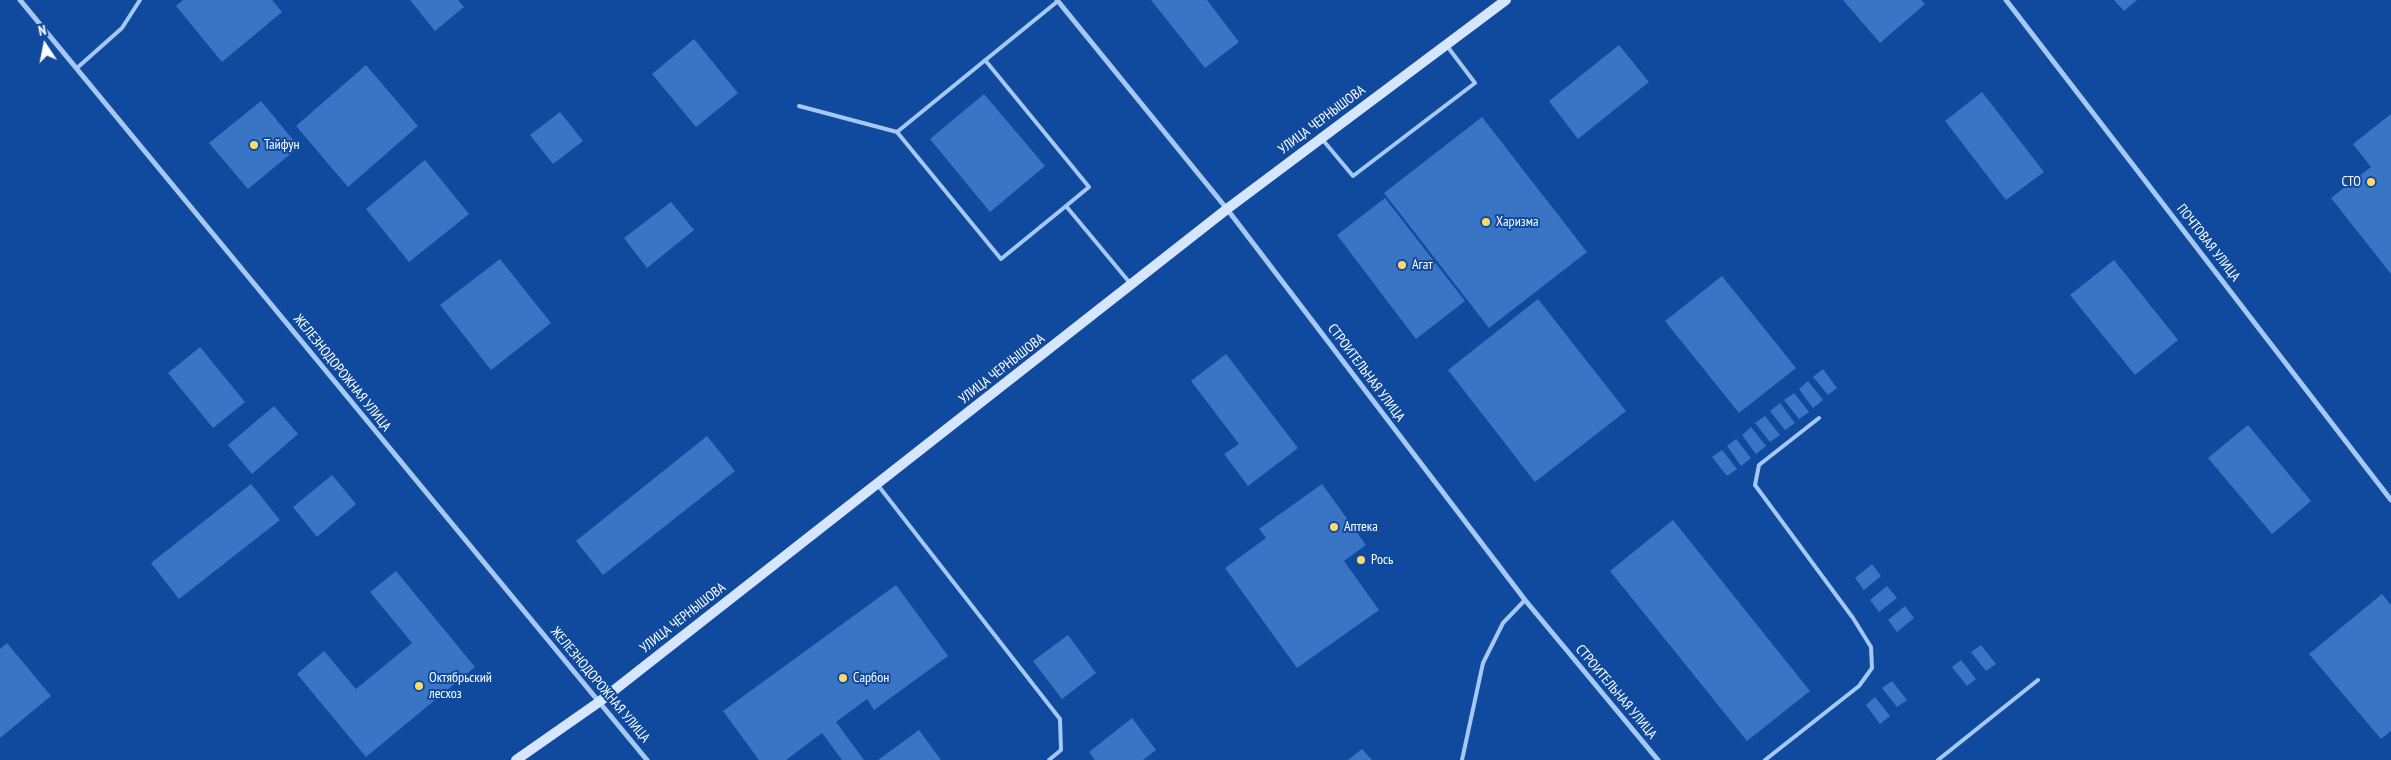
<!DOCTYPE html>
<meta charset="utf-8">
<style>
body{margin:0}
#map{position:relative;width:2391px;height:760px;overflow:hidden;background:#104a9e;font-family:"PT Sans Narrow",sans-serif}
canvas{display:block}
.north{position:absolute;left:20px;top:20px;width:50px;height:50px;-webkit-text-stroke:4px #104a9e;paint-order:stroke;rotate:349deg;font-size:14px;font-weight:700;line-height:20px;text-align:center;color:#fff}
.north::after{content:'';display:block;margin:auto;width:18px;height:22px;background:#fff;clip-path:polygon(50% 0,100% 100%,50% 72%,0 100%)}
</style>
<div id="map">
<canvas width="2391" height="760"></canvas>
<div class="north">N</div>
</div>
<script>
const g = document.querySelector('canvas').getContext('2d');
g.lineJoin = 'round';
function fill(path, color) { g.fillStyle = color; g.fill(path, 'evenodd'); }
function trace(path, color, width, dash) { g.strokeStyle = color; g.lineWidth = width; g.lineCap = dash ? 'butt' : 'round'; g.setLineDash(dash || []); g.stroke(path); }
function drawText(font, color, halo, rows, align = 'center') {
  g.font = font + ' "PT Sans Narrow",sans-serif'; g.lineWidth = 4; g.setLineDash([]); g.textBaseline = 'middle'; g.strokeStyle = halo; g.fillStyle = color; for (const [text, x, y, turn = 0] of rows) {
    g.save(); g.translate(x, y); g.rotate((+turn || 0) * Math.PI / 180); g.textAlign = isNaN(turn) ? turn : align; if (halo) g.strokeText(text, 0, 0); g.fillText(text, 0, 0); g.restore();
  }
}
fill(new Path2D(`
 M183,0H272L282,12L222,62L176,6Z
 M410,0H458L464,7L435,31Z
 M1151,0H1207L1239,42L1205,68Z
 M1843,0H1921L1925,4L1880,43Z
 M2114,0H2137L2124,11Z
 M694,39L738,93L696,127L652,74Z
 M1619,45L1649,82L1578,139L1549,101Z
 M366,65L418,126L348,187L296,126Z
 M1982,92L2044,172L2006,200L1945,121Z
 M984,94L1045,166L990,212L930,139Z
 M261,101L299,147L248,189L209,143Z
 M560,112L583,141L553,164L530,135Z
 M2391,114V274L2331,198L2371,167L2353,144Z
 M1482,117L1587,252L1489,328L1384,193Z
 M425,160L469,214L409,262L366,209Z
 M1385,198L1465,301L1416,339L1337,235Z
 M671,202L694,230L647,268L624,238Z
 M500,259L551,323L491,370L440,305Z
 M2114,260L2178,340L2135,375L2070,295Z
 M1722,276L1796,368L1739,413L1665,321Z
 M1538,299L1626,411L1535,482L1448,370Z
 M200,347L245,402L213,428L168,373Z
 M1226,354L1298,448L1248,486L1224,454L1239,444L1191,381Z
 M1823,369L1837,388L1828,395L1813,377Z
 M1808,381L1823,400L1813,408L1799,389Z
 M1794,393L1809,412L1799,419L1784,400Z
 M1780,403L1795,423L1785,430L1770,411Z
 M274,406L298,434L252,474L228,445Z
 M1765,416L1780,435L1770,442L1755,423Z
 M2248,425L2311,501L2272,534L2208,458Z
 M1751,427L1766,446L1756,454L1742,435Z
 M707,436L735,471L603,575L576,541Z
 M1736,439L1751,458L1741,466L1727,446Z
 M1722,450L1737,469L1727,476L1712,457Z
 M332,475L356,504L317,537L293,507Z
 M251,484L280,520L179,599L151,563Z
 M1322,484L1366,545L1344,561L1379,610L1297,668L1225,568L1266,538L1259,529Z
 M1673,520L1810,691L1747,741L1610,571Z
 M1872,564L1881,576L1864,590L1855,578Z
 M396,571L475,667L366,757L297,674L324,651L356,689L412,643L370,592Z
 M896,585L948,656L874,710L867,699L836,722L864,760H842L822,733L786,760H759L723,711Z
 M1887,586L1897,598L1879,612L1870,600Z
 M2382,594L2391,605V731L2381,739L2309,654Z
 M1905,606L1914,618L1897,632L1888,620Z
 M1068,635L1096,673L1062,699L1033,661Z
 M7,643L51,696L0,738V649Z
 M1981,645L1996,664L1986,671L1971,652Z
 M1961,660L1976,679L1967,686L1952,667Z
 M1892,681L1907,700L1897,707L1882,688Z
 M1875,697L1890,716L1880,724L1866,705Z
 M1132,718L1156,750L1143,760H1095L1089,752Z
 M919,730L941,760H878Z
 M1362,749L1372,760H1348Z`), '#3974c5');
trace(new Path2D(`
 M1058,1L897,132L1001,259L1066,206L1130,283
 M985,60L1089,187L1066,206
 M77,68L122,28L140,0
 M799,106L897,132
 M1322,139L1353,176L1475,83L1447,46
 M877,484L1060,719L1061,750L1049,760
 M1462,760L1483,663L1503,623L1525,600
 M1765,760L1859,686L1872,668L1871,647L1853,618L1755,485L1759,465L1819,418
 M1938,760L2038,680`), '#a6c8f5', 4);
trace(new Path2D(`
 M20,0L647,760
 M1057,0L1227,209L1525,600L1658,760
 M2006,0L2391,500`), '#a6c8f5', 5);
trace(new Path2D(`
 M516,760L599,702L1227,209L1506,0`), '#d6e6fe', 10);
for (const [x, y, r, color] of [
 [254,145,5,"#ffd86a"],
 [2371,182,5,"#ffd86a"],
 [1486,222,5,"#ffd86a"],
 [1402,265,5,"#ffd86a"],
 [1334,527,5,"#ffd86a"],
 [1361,560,5,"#ffd86a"],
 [843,678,5,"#ffd86a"],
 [419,686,5,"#ffd86a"]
]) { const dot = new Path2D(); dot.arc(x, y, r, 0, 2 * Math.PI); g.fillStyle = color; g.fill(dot); trace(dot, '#104a9e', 2); }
drawText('14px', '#fff', '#104a9e', [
 ["УЛИЦА ЧЕРНЫШОВА",1322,120,-37],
 ["ПОЧТОВАЯ УЛИЦА",2208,243,52],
 ["УЛИЦА ЧЕРНЫШОВА",1002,369,-38],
 ["ЖЕЛЕЗНОДОРОЖНАЯ УЛИЦА",342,373,51],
 ["СТРОИТЕЛЬНАЯ УЛИЦА",1366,373,53],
 ["УЛИЦА ЧЕРНЫШОВА",683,618,-38],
 ["ЖЕЛЕЗНОДОРОЖНАЯ УЛИЦА",600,685,50],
 ["СТРОИТЕЛЬНАЯ УЛИЦА",1616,692,50]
]);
drawText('14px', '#fff', '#104a9e', [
 ["Тайфун",264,145],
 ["СТО",2361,182,"right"],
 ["Харизма",1496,222],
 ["Агат",1412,265],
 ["Аптека",1344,527],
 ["Рось",1371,560],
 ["Октябрьский",429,678],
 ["лесхоз",429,694],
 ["Сарбон",853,678]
], 'left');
</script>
